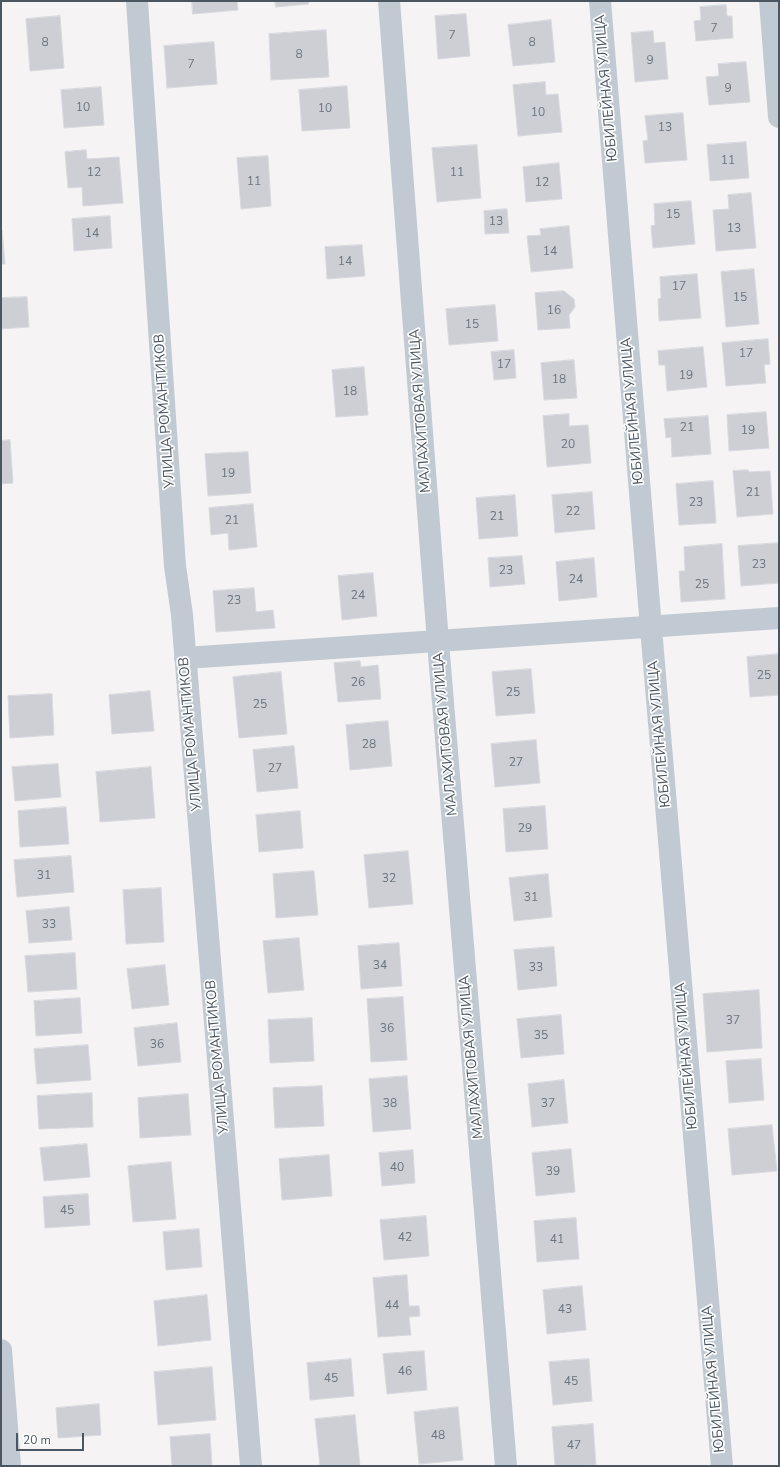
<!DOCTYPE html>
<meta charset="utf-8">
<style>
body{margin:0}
#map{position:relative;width:780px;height:1467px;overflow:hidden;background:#f5f3f3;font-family:"Nunito Sans",sans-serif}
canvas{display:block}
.frame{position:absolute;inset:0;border:2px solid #4a5661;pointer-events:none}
.scale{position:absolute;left:16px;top:1433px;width:68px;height:18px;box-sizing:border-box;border:2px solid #4a5661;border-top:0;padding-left:5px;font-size:12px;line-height:14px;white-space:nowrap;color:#4a5661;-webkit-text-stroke:3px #fff;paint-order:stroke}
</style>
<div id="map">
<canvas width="780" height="1467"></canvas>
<div class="frame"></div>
<div class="scale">20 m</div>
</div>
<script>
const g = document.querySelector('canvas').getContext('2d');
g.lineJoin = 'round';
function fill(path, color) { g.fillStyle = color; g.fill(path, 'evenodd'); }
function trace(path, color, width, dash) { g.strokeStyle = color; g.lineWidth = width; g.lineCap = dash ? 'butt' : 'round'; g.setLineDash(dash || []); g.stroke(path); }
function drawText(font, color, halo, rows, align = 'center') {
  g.font = font + ' "Nunito Sans",sans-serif'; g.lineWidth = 3.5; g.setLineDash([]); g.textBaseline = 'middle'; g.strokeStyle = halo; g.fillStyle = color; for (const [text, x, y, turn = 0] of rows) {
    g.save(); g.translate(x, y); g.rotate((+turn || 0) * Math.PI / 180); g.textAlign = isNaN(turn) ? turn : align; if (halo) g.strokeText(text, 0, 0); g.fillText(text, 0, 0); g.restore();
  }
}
const building = new Path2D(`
 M192,1H237L238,10L193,14Z
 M275,1H308L309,4L276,7Z
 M726,5L727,16H732L733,38L696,41L694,21L701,20L700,7Z
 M466,14L470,56L438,59L435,16Z
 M60,16L64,68L30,71L26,19Z
 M551,20L555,62L513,66L508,25Z
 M326,30L329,77L271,80L269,34Z
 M653,31L654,43L665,42L668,79L635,82L631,33Z
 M214,42L217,84L167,88L164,46Z
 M746,62L750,102L709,105L706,77L719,76L718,64Z
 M545,82L546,95L558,94L562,132L518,136L513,85Z
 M347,86L350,128L302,131L299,90Z
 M101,87L104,125L64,128L61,90Z
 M683,113L687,160L645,163L643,141L648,140L645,116Z
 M746,142L749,178L710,181L707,145Z
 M477,145L481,198L437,202L432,148Z
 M86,150L87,159L119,157L123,203L83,206L82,187L68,188L65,152Z
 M268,156L271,206L241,209L237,158Z
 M559,163L562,199L526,202L523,167Z
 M751,193L756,248L716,251L713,210L729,209L728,195Z
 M691,201L695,244L653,248L651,226L655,225L654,204Z
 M507,209L509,233L485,234L484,211Z
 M110,216L112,248L74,251L72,219Z
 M569,226L573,268L531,272L527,236L541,235L540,229Z
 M1,230H2L5,264H1Z
 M362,245L365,276L327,279L325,247Z
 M754,269L759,324L726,327L721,272Z
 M697,274L701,318L659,321L658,299L661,298L660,277Z
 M564,291L574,299L575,307L569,315L570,328L538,330L535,293Z
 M27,297L29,327L1,329V298Z
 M495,305L498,341L449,345L446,309Z
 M768,339L770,364L764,365L766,383L726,386L722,343Z
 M703,347L707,387L667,391L665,365H659L658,351Z
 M514,350L516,378L494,380L491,352Z
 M574,360L577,398L544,400L541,363Z
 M364,367L368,415L336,417L332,370Z
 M766,412L769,448L729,451L727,415Z
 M569,414V426L588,425L591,463L547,467L543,416Z
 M708,416L711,454L672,457L671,437L666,438L664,419Z
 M10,440L13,483L1,484V441Z
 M248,452L251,493L208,496L205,454Z
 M748,470L749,472L770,471L773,514L737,517L733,471Z
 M713,481L716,523L679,525L676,484Z
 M592,492L595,529L555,533L552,495Z
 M515,495L518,536L479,539L476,498Z
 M253,504L257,547L229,550L228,533L211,535L209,508Z
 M779,543V583L741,586L738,546Z
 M722,544L725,599L681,602L679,571H685L684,547Z
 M522,556L525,584L490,587L488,558Z
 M594,558L597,597L559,601L556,562Z
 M373,573L377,616L342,620L338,576Z
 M254,588L256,612L273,610L275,628L216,632L213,591Z
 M779,654V695L750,697L747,657Z
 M360,661L361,667L378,665L381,699L338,702L334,663Z
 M531,669L535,713L496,716L492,672Z
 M281,672L287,734L239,738L233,677Z
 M150,691L154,731L112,734L109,695Z
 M52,694L54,735L10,738L8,696Z
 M388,721L392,766L350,770L346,725Z
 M536,740L540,783L495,787L491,744Z
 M294,746L298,788L257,792L253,750Z
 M58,764L61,797L15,801L12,767Z
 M151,767L155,818L100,822L96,772Z
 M545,806L548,849L506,852L503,809Z
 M66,807L69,844L20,847L18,811Z
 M300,811L303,848L259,852L256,815Z
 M408,851L413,904L369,908L364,855Z
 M71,856L74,892L17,897L14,860Z
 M314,871L318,915L276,918L273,874Z
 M548,874L552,917L514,921L509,878Z
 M161,888L164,942L126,944L123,890Z
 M69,907L72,940L29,943L26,911Z
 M299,938L304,990L268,993L263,941Z
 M399,943L402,986L361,989L358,946Z
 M554,947L557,986L518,990L514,950Z
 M75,953L77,989L28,992L25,956Z
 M165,965L169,1005L132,1009L127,969Z
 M759,990L762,1048L707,1052L703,994Z
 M403,997L407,1060L371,1062L367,999Z
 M80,998L82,1033L36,1036L34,1001Z
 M561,1015L564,1054L521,1058L517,1019Z
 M312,1018L314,1061L270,1063L268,1020Z
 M177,1023L181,1062L138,1066L134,1028Z
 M88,1045L91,1080L37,1084L34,1049Z
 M761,1059L764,1100L729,1103L726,1061Z
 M407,1076L411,1129L373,1132L369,1079Z
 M564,1080L568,1123L532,1127L528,1084Z
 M322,1086L324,1126L275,1128L273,1088Z
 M92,1093L93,1127L39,1129L37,1096Z
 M188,1094L191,1135L140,1138L138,1098Z
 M772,1125L777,1171L732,1175L728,1129Z
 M87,1144L90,1177L44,1181L40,1148Z
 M571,1149L575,1192L536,1196L532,1153Z
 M413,1150L415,1183L382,1186L379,1153Z
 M329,1155L332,1196L282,1200L279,1159Z
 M171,1162L176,1219L133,1222L128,1166Z
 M88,1194L90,1225L45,1228L43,1197Z
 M426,1216L429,1256L384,1260L380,1220Z
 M576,1218L579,1259L537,1262L534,1221Z
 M199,1229L202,1267L166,1270L163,1232Z
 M407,1275L409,1306H419L420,1316L409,1317L411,1335L378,1337L373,1278Z
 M582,1286L586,1330L547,1334L543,1290Z
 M207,1295L211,1340L158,1346L154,1301Z
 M424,1351L427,1390L387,1394L383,1354Z
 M351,1359L354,1396L310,1400L307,1363Z
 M589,1359L592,1401L553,1405L549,1362Z
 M212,1367L216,1420L158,1425L154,1372Z
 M99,1404L101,1435L58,1438L56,1408Z
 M458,1407L463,1460L419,1464L414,1412Z
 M355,1415L360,1466H320L315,1419Z
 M593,1424L596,1465L555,1466L552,1427Z
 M210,1434L212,1466H172L170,1437Z`);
fill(building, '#cdcfd5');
trace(building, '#d7d9de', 1);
trace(new Path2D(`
 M137,1L175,566L182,615L251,1466
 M389,1L438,642L506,1466
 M600,1L651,628L722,1466
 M770,1L779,117
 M185,658L779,618
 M1,1350L10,1466`), '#c1cad2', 22);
drawText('12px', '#6b747e', null, [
 ["7",714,29],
 ["7",452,36],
 ["8",45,43],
 ["8",532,43],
 ["8",299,55],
 ["9",650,61],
 ["7",191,65],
 ["9",728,89],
 ["10",83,108],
 ["10",325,109],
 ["10",538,113],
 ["13",665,128],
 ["11",728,161],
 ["12",94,173],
 ["11",457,173],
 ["11",254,182],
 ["12",542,183],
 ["15",673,215],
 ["13",496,222],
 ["13",734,229],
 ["14",92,234],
 ["14",550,252],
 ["14",345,262],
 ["17",679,287],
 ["15",740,298],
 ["16",554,311],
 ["15",472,325],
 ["17",746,354],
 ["17",504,365],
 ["19",686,376],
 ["18",559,380],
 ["18",350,392],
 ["21",687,428],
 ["19",748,431],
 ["20",568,445],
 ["19",228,474],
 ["21",753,493],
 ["23",696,503],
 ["22",573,512],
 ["21",497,517],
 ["21",232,521],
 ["23",759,565],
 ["23",506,571],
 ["24",576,580],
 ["25",702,585],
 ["24",358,596],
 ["23",234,601],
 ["25",764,676],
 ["26",358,683],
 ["25",513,693],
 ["25",260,705],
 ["28",369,745],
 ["27",516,763],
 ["27",275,769],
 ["29",525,829],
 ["31",44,876],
 ["32",389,879],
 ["31",531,898],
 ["33",49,925],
 ["34",380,966],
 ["33",536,968],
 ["37",733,1021],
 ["36",387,1029],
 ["35",541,1036],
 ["36",157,1045],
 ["38",390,1104],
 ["37",548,1104],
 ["40",397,1168],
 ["39",553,1172],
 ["45",67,1211],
 ["42",405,1238],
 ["41",557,1240],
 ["44",392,1306],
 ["43",565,1310],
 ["46",405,1372],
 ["45",331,1379],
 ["45",571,1382],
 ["48",438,1436],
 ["47",574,1446]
]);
drawText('14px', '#4a5661', '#fff', [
 ["ЮБИЛЕЙНАЯ УЛИЦА",607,88,-95],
 ["УЛИЦА РОМАНТИКОВ",165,411,-94],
 ["МАЛАХИТОВАЯ УЛИЦА",421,411,-94],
 ["ЮБИЛЕЙНАЯ УЛИЦА",633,411,-95],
 ["УЛИЦА РОМАНТИКОВ",191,734,-95],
 ["МАЛАХИТОВАЯ УЛИЦА",446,734,-95],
 ["ЮБИЛЕЙНАЯ УЛИЦА",660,734,-95],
 ["ЮБИЛЕЙНАЯ УЛИЦА",687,1056,-95],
 ["УЛИЦА РОМАНТИКОВ",218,1057,-95],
 ["МАЛАХИТОВАЯ УЛИЦА",472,1057,-95],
 ["ЮБИЛЕЙНАЯ УЛИЦА",714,1379,-95]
]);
</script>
